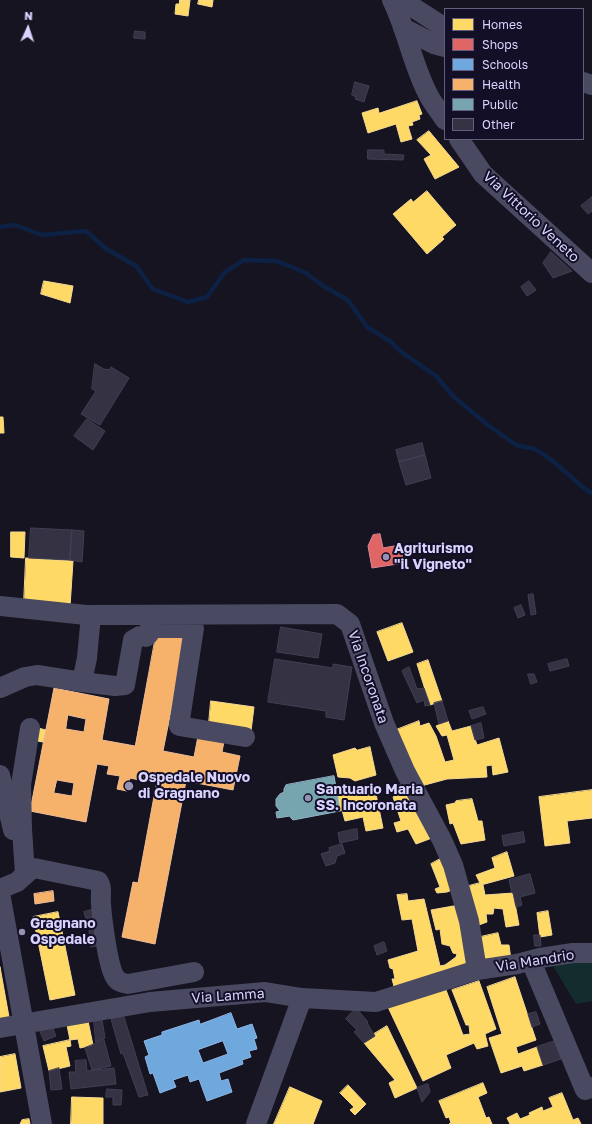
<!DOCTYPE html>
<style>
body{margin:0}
#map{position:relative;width:592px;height:1124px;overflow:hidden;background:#161421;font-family:"Golos Text",sans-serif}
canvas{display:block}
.legend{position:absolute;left:444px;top:8px;width:140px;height:132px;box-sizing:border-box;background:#130f26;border:1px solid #625e7d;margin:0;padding:5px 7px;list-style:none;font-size:12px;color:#d9d4ff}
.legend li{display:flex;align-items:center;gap:8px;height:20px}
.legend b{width:20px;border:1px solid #625e7d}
.north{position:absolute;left:8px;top:8px;width:40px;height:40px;-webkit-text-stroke:3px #130f26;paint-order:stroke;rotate:3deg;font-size:11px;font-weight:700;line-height:16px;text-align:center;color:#d9d4ff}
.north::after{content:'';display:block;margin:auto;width:14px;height:18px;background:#d9d4ff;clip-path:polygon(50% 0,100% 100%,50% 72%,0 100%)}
</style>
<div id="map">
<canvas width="592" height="1124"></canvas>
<ul class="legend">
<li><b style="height:11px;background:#ffd966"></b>Homes</li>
<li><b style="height:11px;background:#e06666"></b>Shops</li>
<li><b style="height:11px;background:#6fa8dc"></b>Schools</li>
<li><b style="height:11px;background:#f6b26b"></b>Health</li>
<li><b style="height:11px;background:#76a5af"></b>Public</li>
<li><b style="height:11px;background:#343243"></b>Other</li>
</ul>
<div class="north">N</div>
</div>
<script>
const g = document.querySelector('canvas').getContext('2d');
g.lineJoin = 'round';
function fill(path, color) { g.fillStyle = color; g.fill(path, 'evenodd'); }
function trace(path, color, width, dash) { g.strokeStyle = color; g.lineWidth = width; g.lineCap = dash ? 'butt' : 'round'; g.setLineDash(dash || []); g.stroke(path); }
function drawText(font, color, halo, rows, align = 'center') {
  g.font = font + ' "Golos Text",sans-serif'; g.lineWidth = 4; g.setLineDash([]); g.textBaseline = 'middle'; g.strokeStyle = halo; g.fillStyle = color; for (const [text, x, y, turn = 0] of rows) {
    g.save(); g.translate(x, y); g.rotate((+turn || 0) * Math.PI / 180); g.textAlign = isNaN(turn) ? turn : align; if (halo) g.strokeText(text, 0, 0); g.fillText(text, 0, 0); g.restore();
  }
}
fill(new Path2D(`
 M592,961V1001L576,1004L553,966L570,962Z`), '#132c2d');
const homes = new Path2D(`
 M180,0H190L188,16L175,14L176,4H179Z
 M199,0H213L212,7L198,4Z
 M417,101L422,114L419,115L420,119L412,122L413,125L408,126L412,139L401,142L396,124L368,133L362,113L378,108L379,113Z
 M429,131L459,167L435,179L424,159L431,155L417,140Z
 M427,191L456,225L442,237L444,239L427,254L393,214L411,199L413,202Z
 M44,281L73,286L70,303L41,294Z
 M0,417H3L4,433H0Z
 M11,532H25L24,558L11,557Z
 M26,558L73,561L70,607L24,604Z
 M402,623L413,652L388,661L377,632Z
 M428,660L442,701L430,705L417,664Z
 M211,701L254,707L251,731L209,723Z
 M419,721L420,726L429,723L436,736L445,762L454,760L447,735L442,736L436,726L448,721L452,731L471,726L477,745L499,738L508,772L493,775L492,765L486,766L487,777L447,779L421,786L396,730Z
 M34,727L46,730L43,742L32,740Z
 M370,747L376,775L355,781L350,778L338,777L333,755L355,748L357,750Z
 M409,782L432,838L416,844L408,829L397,832L394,823L401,821L393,797L396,795L393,788Z
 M375,789L383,828L366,831L363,817L345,821L342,810L340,811L338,796Z
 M592,790V818L567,821L570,843L545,846L539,797Z
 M472,799L478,821H482L485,840L461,844L453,823L450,824L446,805L455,803L456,801Z
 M507,852L514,876L481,885L476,875L495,868L492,858Z
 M444,857L457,888L447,892L437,893L435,889L440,887L431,864Z
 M480,883L481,885H483L485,895L513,893L519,925L506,927L503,909L494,908L493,914H486L487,922L476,926L465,887Z
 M407,894L408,901L424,899L440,966L445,965L456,957L457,954L453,953L450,946L442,944L440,929L436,930L431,910L459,905L474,958L451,972L395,990L392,979H395L393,969L390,968L388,960L418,951L412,919L402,920L397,895Z
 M548,911L552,935L540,937L537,913Z
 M58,912L75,995L50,1000L33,917Z
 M498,933L501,945H509L511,960L479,959L476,938Z
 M0,967L9,1017L0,1019Z
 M515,977L536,1040L516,1047L518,1054L537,1047L543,1065L524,1071L522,1066L501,1073L489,1038L502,1034L487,987Z
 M479,981L496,1029L485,1034L488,1046L477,1049L474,1043L446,1055L451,1068L423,1081L387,1005L446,990L463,1035L470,1034L469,1025H466L452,990Z
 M88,1021L93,1045L80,1048L78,1039L70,1040L67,1025Z
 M387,1026L417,1088L395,1098L389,1083L395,1080L364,1043L375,1036L374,1034Z
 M70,1040L71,1046L66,1047L70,1066L49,1071L43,1046Z
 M15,1054L21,1088L0,1092V1057Z
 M483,1083L487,1093L478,1097L486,1118L489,1117L492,1124H449L451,1123L449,1117L446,1118L439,1101Z
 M348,1085L366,1104L355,1115L350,1110L354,1107L340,1093Z
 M290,1087L322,1101L313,1124H274Z
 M562,1093L573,1120L578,1118L581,1124H510L507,1118L517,1113L520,1119L530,1115L529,1113L542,1107L543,1111L553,1107L549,1098Z
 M72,1097L103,1098V1124H71Z
 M29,1119L30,1124H20L22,1120Z`);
fill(homes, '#ffd966');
trace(homes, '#f4d894', 1);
const shops = new Path2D(`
 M380,534L383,548L400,545L404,563L372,568L368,546L373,535Z`);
fill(shops, '#e06666');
trace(shops, '#de8794', 1);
const schools = new Path2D(`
 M231,1013L237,1029L252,1024L257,1038L254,1039L257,1049L249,1051L251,1057L242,1060L243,1064L219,1073L221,1081L228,1079L232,1092L207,1101L199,1079L190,1082L188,1075L173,1080L176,1087L160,1093L153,1073L150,1074L145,1057L149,1055L144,1041L162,1035V1032L199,1020L200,1024ZM223,1041L228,1054L203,1063L198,1050Z`);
fill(schools, '#6fa8dc');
trace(schools, '#8fb5e6', 1);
const health = new Path2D(`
 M157,630L186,636L163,751L194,757L199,731L225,736L222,752L240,756L233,790L186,781L155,944L122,937L133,882L138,883L158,775L146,773L144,781L130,778L127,791L117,789L120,776L107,774L109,766L97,764L86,822L30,811L54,688L109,699L102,740L135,746ZM68,715L86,719L84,732L66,729ZM57,780L74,783L72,796L54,793Z
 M53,891L54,901L35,904L34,894Z`);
fill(health, '#f6b26b');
trace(health, '#edbc97', 1);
const public = new Path2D(`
 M334,776L340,811L293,820L291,818L290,816L277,818L276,812L280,811L276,806V799L280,794L284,792V789L286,785Z`);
fill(public, '#76a5af');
trace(public, '#94b3c7', 1);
trace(new Path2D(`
 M0,227L15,225L42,235L86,231L105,248L136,266L153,289L188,302L207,297L225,272L244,260L277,261L306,273L323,286L348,300L367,327L390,341L400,351L436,376L454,397L488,425L516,445L535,449L553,461L585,489L592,493`), '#0d2144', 4.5);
const building = new Path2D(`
 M135,31L145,32V39L134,38Z
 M355,82L369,86L364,102L355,99L356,97L352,95Z
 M368,150H384V154L404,155L403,160L368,159Z
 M592,197V211L588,214L581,206Z
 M551,252L572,271L553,278L543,263Z
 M529,281L536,290L527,296L521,287Z
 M95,364L104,369L109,370L111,367L129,378L100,425L81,414L96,391L92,389Z
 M87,419L105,431L93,450L74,436Z
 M422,443L425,455L399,462L396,450Z
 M425,455L431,478L406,485L399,462Z
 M31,528L72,530L70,560L29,558Z
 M72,530L84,531L82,562L70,560Z
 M533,594L536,614L531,615L528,595Z
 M521,605L525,615L518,618L514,608Z
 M281,627L322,634L318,658L277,652Z
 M275,659L333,668V664L352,667L344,720L326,717V711L268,702Z
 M567,659L569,666L550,671L548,664Z
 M409,667L417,689L424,688L430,705L425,706L424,700L417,703L402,671Z
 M528,674H534L537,682L531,684Z
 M442,701L448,721L439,724L434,703Z
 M483,707L486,714L472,719L469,711Z
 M481,723L484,738L475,740L471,726Z
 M357,829L358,839L340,843L338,833Z
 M523,832L525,842L504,846L502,836Z
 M342,844L345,853L337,856L335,863L326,866L321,854L330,851L329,848Z
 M530,874L535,893L520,897L522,905L516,907L513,893H512L509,880Z
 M95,909L97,916L86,919L84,912Z
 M99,930L101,945L91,947L89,931Z
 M534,935H540L541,946H535Z
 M384,942L387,951L377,955L374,946Z
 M356,1008L368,1022L367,1023L375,1036L364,1043L354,1032L357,1030L346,1019Z
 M536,1012L540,1024L532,1027L528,1014Z
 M124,1017L148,1095L139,1097L123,1053L121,1054L111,1019Z
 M94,1020H102L105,1038L96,1042Z
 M51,1024L56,1036L44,1041L39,1029Z
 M104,1040L111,1066L92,1070L85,1048Z
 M555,1041L561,1059L543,1065L537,1047Z
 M86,1060L87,1071L114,1068L116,1084L71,1089L69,1072H76L75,1061Z
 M59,1068L62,1089L51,1090L49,1071Z
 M428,1084L430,1092L422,1102L417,1088Z
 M107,1089L122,1090L121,1105H113V1097H106Z`);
fill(building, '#343243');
trace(building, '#433f54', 1);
trace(new Path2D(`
 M392,0C407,30 413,67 429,96C433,104 440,112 445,120
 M402,0L445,28
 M403,28L434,44L445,47
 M583,82L592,85
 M459,139L483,174L592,273
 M0,606L86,615L337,614L350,624L384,723L405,771L442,840L453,865L469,921L477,970
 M82,682L115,686L125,685L133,640L140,636L146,637L149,634V630L154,628H194L179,726L245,737
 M0,688L25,677L37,675L82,682L87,658L91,615
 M0,775L13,830
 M25,874L22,829L21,785L30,728
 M0,889L17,882L28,872L34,868L98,881C103,887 100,896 101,904C102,919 108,967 115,977C118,982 122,983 128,984L194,972
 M0,893L42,1124
 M531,961L585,1090L592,1087
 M0,1028L150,1002L265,992L302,998L376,1002L477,970L517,964L540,958L573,953H592
 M256,1124L302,998`), '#4a4962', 20);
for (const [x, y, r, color] of [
 [386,557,4,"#9591b1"],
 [129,786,5,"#9591b1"],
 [308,798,4,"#9591b1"],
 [22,932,4,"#9591b1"]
]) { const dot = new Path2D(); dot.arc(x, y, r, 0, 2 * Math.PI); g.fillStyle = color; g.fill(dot); trace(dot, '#130f26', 1.5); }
drawText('14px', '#d9d4ff', '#130f26', [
 ["Via Vittorio Veneto",531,217,43],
 ["Via Incoronata",368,677,71],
 ["Via Mandrio",535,961,-9],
 ["Via Lamma",228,996,-4]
]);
drawText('bold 14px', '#d9d4ff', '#130f26', [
 ["Agriturismo",394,549],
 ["\"il Vigneto\"",394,565],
 ["Ospedale Nuovo",138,778],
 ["di Gragnano",138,794],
 ["Santuario Maria",316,790],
 ["SS. Incoronata",316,806],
 ["Gragnano",30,924],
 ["Ospedale",30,940]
], 'left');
</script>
